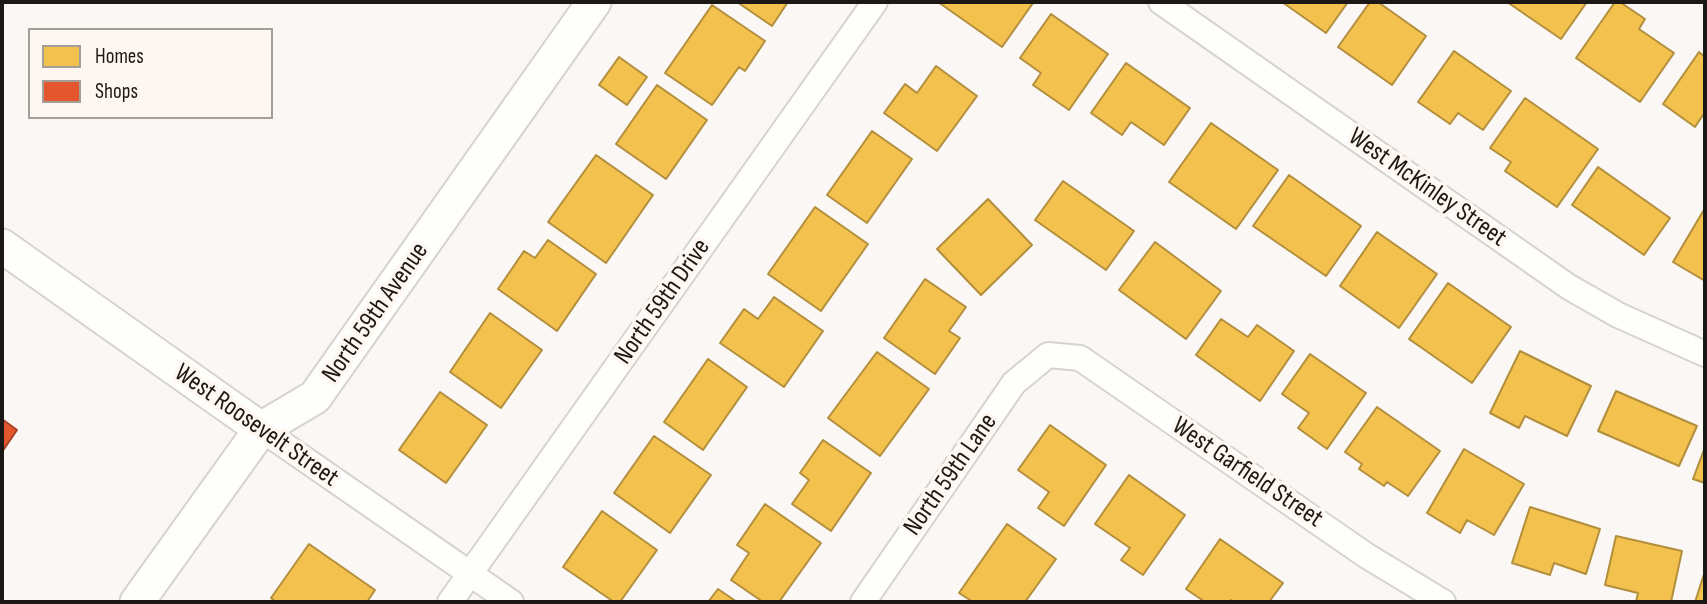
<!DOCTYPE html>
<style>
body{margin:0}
#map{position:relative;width:1707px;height:604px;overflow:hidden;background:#fbf7f4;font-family:"Sofia Sans Condensed",sans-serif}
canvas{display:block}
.frame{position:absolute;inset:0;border:4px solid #1c1815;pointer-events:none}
.legend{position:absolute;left:28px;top:28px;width:245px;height:91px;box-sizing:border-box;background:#fef7f1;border:2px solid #a49e99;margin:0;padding:9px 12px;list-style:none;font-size:21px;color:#1c1815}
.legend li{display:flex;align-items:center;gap:14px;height:35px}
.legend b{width:35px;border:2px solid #a49e99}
</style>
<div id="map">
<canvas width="1707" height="604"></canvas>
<div class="frame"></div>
<ul class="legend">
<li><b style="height:19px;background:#f2c14e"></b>Homes</li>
<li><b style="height:19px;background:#e4572e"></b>Shops</li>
</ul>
</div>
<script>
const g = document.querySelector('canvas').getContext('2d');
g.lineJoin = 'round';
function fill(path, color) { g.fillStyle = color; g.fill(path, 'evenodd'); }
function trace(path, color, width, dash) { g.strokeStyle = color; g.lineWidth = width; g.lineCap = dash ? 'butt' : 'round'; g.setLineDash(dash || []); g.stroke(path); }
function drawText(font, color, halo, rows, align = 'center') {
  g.font = font + ' "Sofia Sans Condensed",sans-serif'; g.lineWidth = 7; g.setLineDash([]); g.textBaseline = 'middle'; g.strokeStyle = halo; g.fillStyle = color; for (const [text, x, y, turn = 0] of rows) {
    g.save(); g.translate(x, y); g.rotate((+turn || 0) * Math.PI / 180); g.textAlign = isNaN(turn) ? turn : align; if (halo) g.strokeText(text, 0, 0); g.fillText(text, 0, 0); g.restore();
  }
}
const homes = new Path2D(`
 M737,2H788L772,26Z
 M938,2H1032L1033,3L1002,47Z
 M1282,2H1348L1326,33Z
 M1370,2H1378L1426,36L1392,85L1338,47Z
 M1507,2H1587L1561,39Z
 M1615,2H1620L1645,19L1639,29L1674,53L1640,102L1576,58Z
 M712,5L765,41L745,71L739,67L712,105L665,73Z
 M1051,14L1108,54L1069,110L1033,85L1041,73L1020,58Z
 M1454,51L1511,91L1483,130L1458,113L1450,124L1418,102Z
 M1699,52L1705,57V116L1703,115L1695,127L1663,104Z
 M619,57L647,77L627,105L599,85Z
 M1126,63L1190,108L1164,145L1131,122L1122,135L1091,113Z
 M936,66L977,96L937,151L884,113L905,84L917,93Z
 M657,85L707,120L666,179L616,144Z
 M1525,98L1598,149L1557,207L1505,171L1511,162L1490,148Z
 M1211,123L1278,170L1236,229L1169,182Z
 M872,131L912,159L867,223L827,195Z
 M596,155L653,195L606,263L548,222Z
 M1598,167L1670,218L1644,255L1572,205Z
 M1289,175L1361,226L1326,276L1253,226Z
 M1063,181L1134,231L1106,270L1035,220Z
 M988,199L1032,245L981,295L937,249Z
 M815,207L868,244L821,311L768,274Z
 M1705,208V281L1673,262Z
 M1377,232L1437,274L1399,328L1340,286Z
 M548,240L596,274L557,331L498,289L524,251L535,258Z
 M1155,242L1221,291L1186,339L1119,290Z
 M925,279L966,307L949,331L960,338L935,374L884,338Z
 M1448,283L1511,327L1472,383L1409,339Z
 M774,297L823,331L784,387L720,343L744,309L758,319Z
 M490,313L542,350L501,408L450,372Z
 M1221,319L1248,337L1257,325L1294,351L1260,401L1196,355Z
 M1520,351L1591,386L1567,436L1525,416L1519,428L1490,413Z
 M877,352L929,389L880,456L828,418Z
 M1310,354L1366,393L1327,449L1298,428L1309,413L1282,394Z
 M708,359L747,387L703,450L664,422Z
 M1616,391L1697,426L1679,466L1598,431Z
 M440,392L487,425L446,483L399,450Z
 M1377,407L1440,451L1408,496L1387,482L1384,486L1359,469L1362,464L1345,452Z
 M1050,425L1106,465L1064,526L1038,508L1049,492L1018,470Z
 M654,436L711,475L670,533L614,493Z
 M823,440L871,473L831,531L792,504L809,480L800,473Z
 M1705,447V483L1693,479Z
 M1464,449L1524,484L1494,535L1467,520L1460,533L1427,513Z
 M1129,475L1185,515L1143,575L1121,560L1130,548L1095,524Z
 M765,504L821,543L779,602H763L731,580L749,553L737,545Z
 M1530,507L1600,529L1586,574L1554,563L1550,575L1512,563Z
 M602,511L657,550L620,602H614L563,567Z
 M1007,524L1056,559L1025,602H973L959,593Z
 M1616,536L1682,551L1671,602H1636L1638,593L1605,585Z
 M1220,539L1283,583L1269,602H1234L1231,600L1230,602H1205L1186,589Z
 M309,544L375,590L367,602H276L271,598Z
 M1705,571V602H1695Z
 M718,589L737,602H708Z`);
fill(homes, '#f2c14e');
trace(homes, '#b28e3d', 2);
const shops = new Path2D(`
 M2,419L17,430L2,452Z`);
fill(shops, '#e4572e');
trace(shops, '#a84426', 2);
const minor = new Path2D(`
 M1161,2L1569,287L1618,315L1705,354
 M261,429L511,602
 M450,602L875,2
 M863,602L1014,383L1048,355L1080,358L1367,556L1443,602`);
const secondary = new Path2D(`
 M2,246L261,429
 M137,602L261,429L315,397L594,2`);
trace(minor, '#d7d3d0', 28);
trace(secondary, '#d7d3d0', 37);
trace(minor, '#fefefd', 24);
trace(secondary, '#fefefd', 33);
drawText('26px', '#1c1815', '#fef7f1', [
 ["West McKinley Street",1427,188,35],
 ["North 59th Drive",663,302,-55],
 ["North 59th Avenue",376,313,-55],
 ["West Roosevelt Street",256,426,35],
 ["West Garfield Street",1247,473,34],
 ["North 59th Lane",951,475,-55]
]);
</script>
